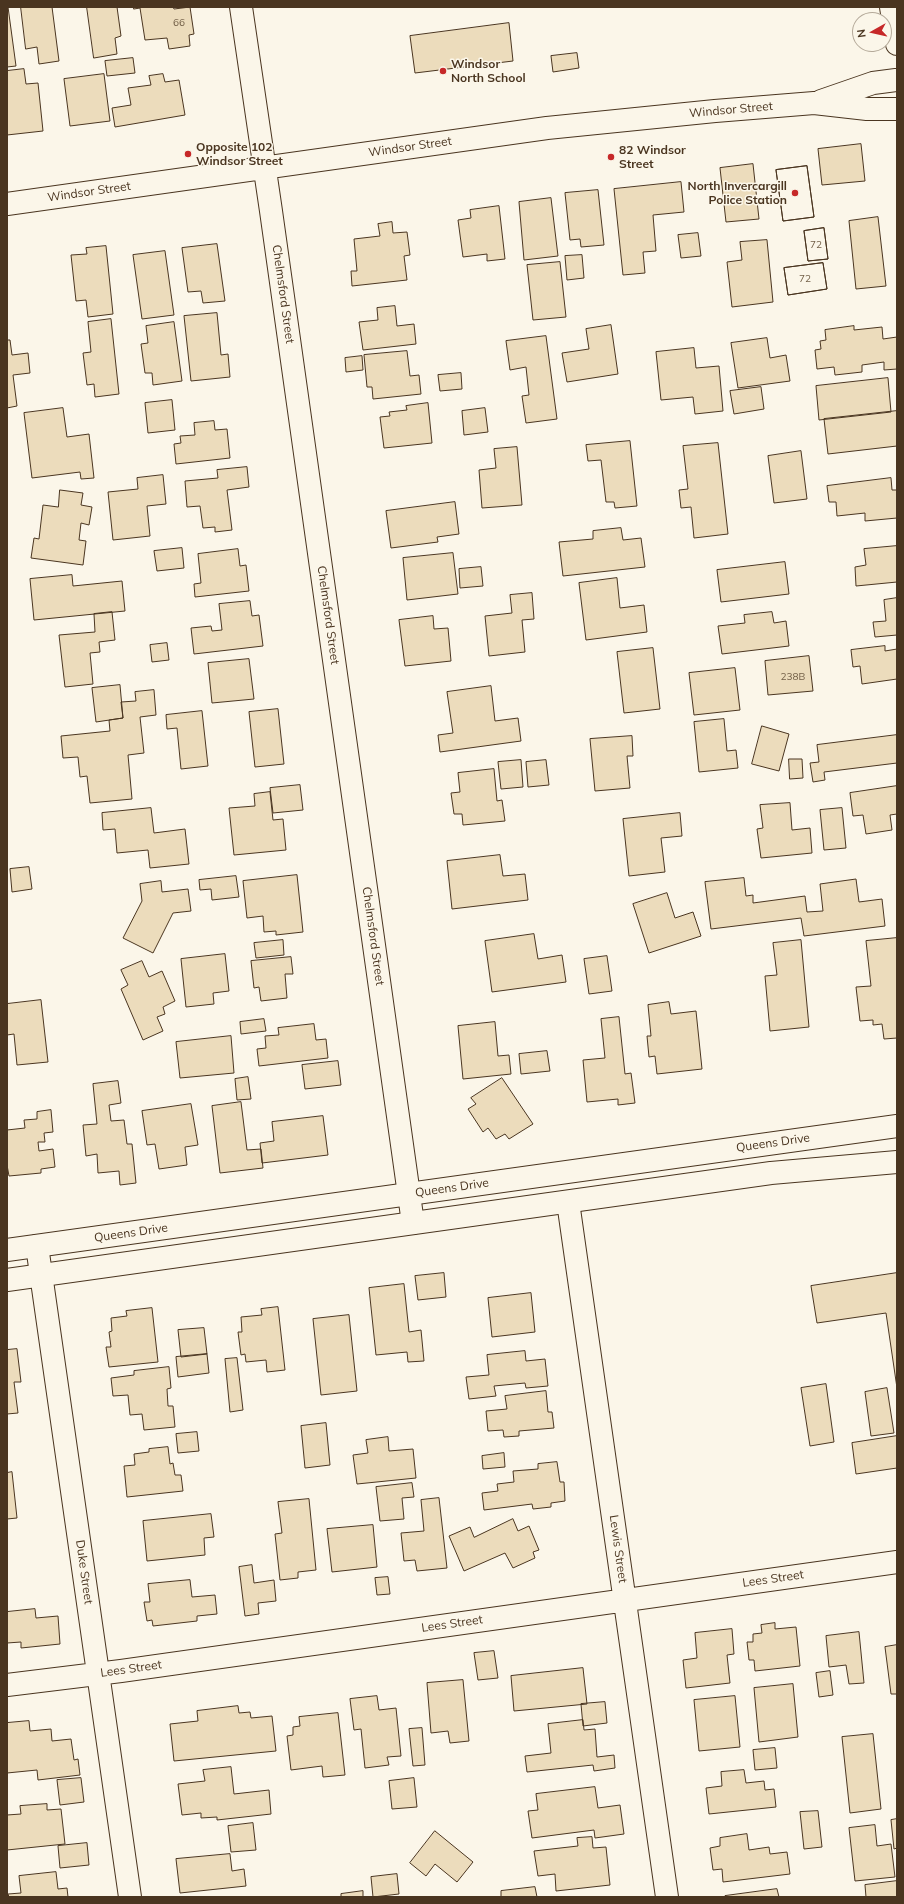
<!DOCTYPE html>
<style>
body{margin:0}
#map{position:relative;width:904px;height:1904px;overflow:hidden;background:#fbf6e9;font-family:Mulish,sans-serif}
canvas{display:block}
.frame{position:absolute;inset:0;border:8px solid #4a3520;pointer-events:none}
.north{position:absolute;left:852px;top:12px;width:40px;height:40px;box-sizing:border-box;background:#fbf6e9;border:1px solid #b4a999;border-radius:50%;rotate:262deg;font-size:11px;font-weight:700;line-height:16px;text-align:center;color:#4a3520}
.north::after{content:'';display:block;margin:auto;width:14px;height:18px;background:#c62828;clip-path:polygon(50% 0,100% 100%,50% 72%,0 100%)}
</style>
<div id="map">
<canvas width="904" height="1904"></canvas>
<div class="frame"></div>
<div class="north">N</div>
</div>
<script>
const g = document.querySelector('canvas').getContext('2d');
g.lineJoin = 'round';
function fill(path, color) { g.fillStyle = color; g.fill(path, 'evenodd'); }
function trace(path, color, width, dash) { g.strokeStyle = color; g.lineWidth = width; g.lineCap = dash ? 'butt' : 'round'; g.setLineDash(dash || []); g.stroke(path); }
function drawText(font, color, halo, rows, align = 'center') {
  g.font = font + ' Mulish,sans-serif'; g.lineWidth = 3; g.setLineDash([]); g.textBaseline = 'middle'; g.strokeStyle = halo; g.fillStyle = color; for (const [text, x, y, turn = 0] of rows) {
    g.save(); g.translate(x, y); g.rotate((+turn || 0) * Math.PI / 180); g.textAlign = isNaN(turn) ? turn : align; if (halo) g.strokeText(text, 0, 0); g.fillText(text, 0, 0); g.restore();
  }
}
const building = new Path2D(`
 M7,7H8L16,66L7,67Z
 M21,7H52L59,61L39,64L37,47L26,49Z
 M87,7H117L121,36L115,38L117,54L94,58Z
 M134,7H173L174,9L190,7L194,34L189,35L190,46L169,49L167,38L145,40L140,8L134,9Z
 M509,23L513,61L415,73L410,36Z
 M577,53L579,68L553,72L551,56Z
 M133,58L135,73L107,76L105,61Z
 M24,69L26,84L38,83L43,131L7,135V71Z
 M104,74L110,121L70,126L64,79Z
 M163,74L165,82L179,80L185,115L115,127L112,108L131,105L128,88L151,85L149,76Z
 M861,144L865,181L822,185L818,149Z
 M753,164L759,219L726,222L720,168Z
 M807,166L814,217L783,221L776,170Z
 M807,166L814,217L783,221L776,170Z
 M681,182L684,212L653,215L656,251L643,252L645,273L623,275L614,189Z
 M598,190L604,245L581,247L580,239L570,240L565,193Z
 M551,198L558,256L524,260L519,202Z
 M499,206L505,259L487,261V254L463,257L458,220L471,218L470,210Z
 M878,217L886,286L856,289L849,221Z
 M392,222L393,233L407,232L410,255L404,256L407,280L352,286L351,271H357L354,239L380,236L378,224Z
 M824,228L828,259L808,261L804,231Z
 M824,228L828,259L808,261L804,231Z
 M698,233L701,256L681,258L678,235Z
 M767,240L773,302L732,307L727,262L742,260L740,242Z
 M217,244L225,301L203,303L201,291L188,292L182,248Z
 M106,246L113,314L88,317L86,300L76,301L71,255L87,254L86,248Z
 M165,251L174,315L142,319L133,255Z
 M582,255L584,278L567,280L565,256Z
 M560,262L566,317L533,320L527,265Z
 M823,263L827,289L788,295L784,268Z
 M823,263L827,289L788,295L784,268Z
 M395,306L397,326L414,324L416,344L363,350L359,322L378,320L377,308Z
 M217,313L221,355L228,354L230,377L191,381L184,316Z
 M111,319L119,394L95,397L94,384L87,385L83,353L91,352L88,322Z
 M174,322L182,381L153,385L152,373H145L141,344L148,343L146,326Z
 M611,325L618,374L567,382L562,353L589,349L586,329Z
 M854,326V330L882,327L883,339L897,337V369L884,370V362L862,365V372L835,375L834,367L817,369L815,350L821,349L820,341L826,340L825,330Z
 M546,336L557,419L526,423L522,396L529,395L526,367L510,370L506,341Z
 M767,338L770,358L786,355L790,381L738,388L731,343Z
 M7,340H10L12,355L28,353L30,373L13,375L17,406L7,408Z
 M694,348L696,368L719,366L723,411L695,414L693,397L661,400L656,352Z
 M407,351L410,376L419,375L421,394L373,399L372,387H367L364,355Z
 M362,356L363,370L346,372L345,358Z
 M461,373L462,389L440,391L438,375Z
 M888,378L891,412L819,420L816,386Z
 M761,387L764,409L734,414L730,391Z
 M172,400L175,430L148,433L145,403Z
 M428,403L432,443L384,448L380,417L390,416L389,412L407,410L406,406Z
 M63,408L67,437L89,434L94,478L81,479L80,472L32,478L24,413Z
 M485,408L488,432L464,435L462,411Z
 M897,411V446L828,454L824,419Z
 M214,421L215,430L227,429L230,458L176,464L174,444L181,443L180,436L195,435L194,423Z
 M630,441L637,506L615,508L614,502H606L601,460L588,461L586,445Z
 M718,443L728,534L694,538L691,507L681,508L679,490L688,489L683,446Z
 M517,447L522,505L482,508L479,470L496,468L494,449Z
 M801,451L807,499L774,503L768,456Z
 M247,467L249,487L227,490L232,530L215,532V527L203,528L200,506L187,507L185,481L218,478L217,470Z
 M163,475L166,504L147,506L150,536L113,540L108,492L138,489L137,478Z
 M891,478L892,490H897V518L865,521V513L837,516L836,502H829L827,486Z
 M60,490L83,493L81,505L92,507L89,525L81,523L79,540L86,541L83,565L31,558L34,538L39,539L43,505L58,507Z
 M455,502L459,534L437,537L438,542L391,548L386,511Z
 M621,528L623,540L641,538L645,567L563,576L559,542L593,539V531Z
 M897,546V582L856,586L855,567L866,565L864,549Z
 M182,548L184,568L157,571L154,551Z
 M238,549L240,566L246,565L249,591L195,597L194,584L201,583L198,554Z
 M453,553L458,594L407,600L403,558Z
 M785,562L789,594L721,602L717,570Z
 M481,567L483,586L460,588L459,569Z
 M72,575L73,586L122,581L125,611L34,620L30,579Z
 M617,578L620,608L644,605L647,632L586,640L579,583Z
 M532,593L534,619L522,620L525,652L489,656L485,616L512,613L510,595Z
 M897,598V635L875,637L873,622L886,621L884,600Z
 M250,601L252,616L259,615L263,646L194,654L191,628L211,626L212,631L222,630L219,604Z
 M112,612L115,640L99,642L100,652L90,653L93,684L65,687L59,635L95,632L94,614Z
 M772,612L774,623L786,621L789,646L722,654L718,626L745,623L744,615Z
 M433,616L434,629L448,628L451,661L405,666L399,620Z
 M167,643L169,660L152,662L150,645Z
 M885,646V651L897,649V679L862,684L860,666L853,667L851,650Z
 M653,648L660,709L624,713L617,652Z
 M809,656L813,691L768,695L765,661Z
 M249,659L254,699L212,703L208,663Z
 M735,668L740,710L694,715L689,673Z
 M120,685L123,718L96,722L92,688Z
 M491,686L495,721L518,718L521,741L440,752L438,735L453,733L447,692Z
 M154,690L156,715L140,717L144,753L128,755L132,799L90,803L87,776L80,777L78,757L63,758L61,736L110,731L109,720L123,718L121,702L136,701L135,692Z
 M278,709L284,764L255,767L249,712Z
 M202,711L208,766L181,769L177,728L167,729L166,715Z
 M724,719L727,751L736,750L738,768L699,772L694,722Z
 M762,726L789,734L779,771L752,764Z
 M897,735V763L824,772L825,780L813,782L810,763L819,762L817,745Z
 M632,736L633,756H627L630,788L595,791L590,739Z
 M789,759H802L803,778L790,779Z
 M521,760L523,787L501,789L498,762Z
 M546,760L549,785L528,787L526,762Z
 M494,769L497,801L502,800L505,821L463,825L462,814H454L451,793L460,792L458,773Z
 M300,785L303,810L273,813L270,788Z
 M897,786V814L890,815L892,830L866,834L863,815L853,816L850,793Z
 M270,792L273,820L283,819L286,850L234,855L229,808L255,806L254,794Z
 M790,803L792,830L810,828L812,853L761,858L757,829L763,828L760,805Z
 M151,808L154,833L185,829L189,864L150,868L148,850L117,853L115,829L103,830L102,813Z
 M842,808L846,848L824,850L820,810Z
 M680,813L682,836L661,838L665,872L629,876L623,819Z
 M500,855L503,876L525,874L528,900L452,909L447,861Z
 M29,867L32,889L12,892L10,869Z
 M297,875L303,932L276,935V931L264,932L263,916L247,918L243,881Z
 M236,876L239,897L212,900L211,889L200,890L199,880Z
 M744,878L746,896L753,895V903L805,896L807,912L823,911L820,884L856,879L859,902L882,899L885,926L804,936L801,918L711,929L705,882Z
 M161,881L162,892L188,889L191,911L173,913L153,953L123,938L142,901L140,884Z
 M667,893L675,918L693,912L701,936L649,953L633,904Z
 M534,934L538,959L562,955L566,982L492,992L485,941Z
 M897,938V1038L884,1039L882,1024L873,1025V1020L860,1021L856,987L871,986L866,941Z
 M283,940L284,955L256,958L254,943Z
 M801,940L809,1027L770,1031L765,976L777,975L773,943Z
 M225,954L229,991L213,993L214,1004L186,1007L181,959Z
 M607,956L612,991L589,994L584,959Z
 M291,957L293,974H285L287,998L261,1001L259,987L254,988L251,961Z
 M142,961L149,977L162,971L175,1001L163,1007L165,1014L157,1017L163,1031L143,1040L121,989L128,985L121,970Z
 M41,1000L48,1062L17,1065L14,1034L7,1035V1004Z
 M669,1002L671,1014L696,1011L702,1069L657,1074L655,1056L649,1057L647,1036H651L648,1005Z
 M619,1017L625,1074L631,1073L635,1103L618,1105V1099L587,1102L583,1060L605,1058L601,1019Z
 M264,1019L266,1031L241,1034L240,1022Z
 M495,1022L498,1056L509,1055L511,1074L463,1079L458,1026Z
 M314,1024L316,1040L326,1039L328,1058L259,1066L257,1049L266,1048L265,1036L279,1035L278,1028Z
 M231,1036L234,1073L180,1078L176,1042Z
 M547,1051L550,1071L521,1074L519,1054Z
 M338,1061L341,1085L305,1089L302,1065Z
 M248,1077L251,1099L237,1100L235,1079Z
 M502,1078L533,1124L509,1139L505,1134L496,1139L488,1128L483,1132L468,1109L476,1104L471,1098Z
 M118,1081L121,1103L109,1105L111,1121L124,1120L127,1144H132L136,1183L120,1185L119,1171L98,1173L97,1154L86,1156L83,1125L97,1124L93,1084Z
 M241,1102L247,1150L261,1149L263,1168L220,1173L212,1106Z
 M191,1104L198,1145L185,1147L187,1165L159,1169L155,1144L147,1145L142,1111Z
 M51,1110L53,1132L44,1133L45,1142H38L39,1151L53,1149L55,1167L41,1169V1173L9,1176L7,1165V1130L25,1128L24,1120L37,1119V1112Z
 M323,1116L328,1155L262,1163L260,1143L274,1141L272,1122Z
 M444,1273L446,1297L418,1300L415,1276Z
 M897,1273V1388L886,1313L817,1323L811,1286Z
 M404,1284L409,1332L421,1330L424,1361L408,1362L407,1352L376,1355L369,1288Z
 M531,1293L535,1332L492,1337L488,1298Z
 M278,1307L285,1370L267,1372L266,1360L246,1362L245,1354L241,1355L238,1332H242L241,1317L262,1315L261,1309Z
 M152,1308L158,1362L109,1367L106,1347H111L109,1332L112,1331L111,1318L127,1316L126,1311Z
 M349,1315L357,1391L321,1395L313,1319Z
 M204,1328L207,1354L181,1357L178,1330Z
 M17,1349L21,1382H14L18,1413L7,1414V1350Z
 M525,1351L526,1361L545,1359L548,1386L526,1388L525,1383L494,1386L496,1396L469,1399L466,1377L489,1375L487,1355Z
 M207,1354L209,1373L178,1377L176,1357Z
 M237,1358L243,1410L230,1412L225,1359Z
 M169,1367L171,1388L167,1389L168,1406H173L175,1427L144,1430L142,1414L130,1415L128,1395L113,1396L111,1378L134,1375V1371Z
 M826,1384L834,1442L810,1446L801,1388Z
 M887,1388L894,1433L871,1436L865,1392Z
 M546,1391L548,1412H552L554,1428L519,1431V1436L504,1437L503,1430L488,1431L486,1411L507,1409L505,1396Z
 M326,1423L330,1465L305,1468L301,1426Z
 M197,1432L199,1451L178,1453L176,1434Z
 M897,1436V1468L856,1474L852,1443Z
 M388,1437L389,1451L413,1449L416,1478L357,1484L353,1455L368,1453L366,1440Z
 M168,1447L170,1464L173,1463L175,1475H181L183,1491L127,1497L124,1466L135,1465L134,1454L149,1452V1449Z
 M504,1453L505,1467L483,1469L482,1456Z
 M557,1462L560,1482H564L565,1501L551,1503V1507L533,1509L532,1504L484,1510L482,1493L498,1491L497,1484L514,1482L513,1471L538,1469V1464Z
 M12,1472L17,1518L7,1519V1473Z
 M412,1483L414,1497L402,1498L404,1519L380,1521L376,1487Z
 M439,1498L447,1568L417,1571L415,1560L404,1561L401,1533L424,1531L421,1500Z
 M309,1499L316,1570L298,1572V1578L280,1580L275,1534L282,1533L278,1502Z
 M211,1514L214,1537L204,1538L205,1555L147,1561L143,1521Z
 M513,1519L518,1531L529,1526L539,1550L533,1552L535,1558L513,1568L505,1553L464,1571L449,1536L470,1527L474,1537Z
 M373,1525L377,1567L332,1572L327,1529Z
 M252,1565L254,1583L274,1580L276,1601L258,1603L259,1614L245,1616L239,1567Z
 M388,1577L390,1594L377,1595L375,1578Z
 M190,1580L192,1597L215,1595L217,1614L197,1616V1621L153,1626L152,1620L147,1621L144,1602H150L148,1584Z
 M35,1609L36,1618L58,1616L60,1644L21,1648V1642L7,1643V1612Z
 M775,1623V1629L796,1627L800,1666L755,1671L754,1660H749L747,1642H753V1634L762,1633L761,1625Z
 M732,1629L734,1654L727,1655L730,1683L686,1688L683,1660L697,1658L695,1633Z
 M859,1632L864,1683L849,1684L846,1665L829,1667L826,1636Z
 M897,1645V1694H891L885,1647Z
 M494,1651L498,1678L478,1680L474,1653Z
 M583,1668L587,1704L514,1711L511,1676Z
 M830,1671L833,1695L819,1697L816,1673Z
 M463,1680L469,1741L450,1743L448,1731L431,1733L427,1683Z
 M793,1684L798,1737L759,1742L754,1688Z
 M377,1696L379,1710L396,1708L401,1756L387,1757L389,1765L365,1768L361,1729L354,1730L350,1699Z
 M735,1696L740,1747L699,1751L694,1700Z
 M605,1702L607,1723L583,1726L581,1704Z
 M238,1706L239,1713L250,1712L251,1718L272,1716L276,1751L174,1761L170,1724L198,1721L197,1711Z
 M338,1713L345,1775L323,1777L322,1766L291,1770L287,1736L293,1735V1727L300,1726L299,1717Z
 M583,1720L584,1730L595,1729L597,1757L614,1755L615,1768L594,1771L593,1765L527,1772L525,1756L551,1753L548,1724Z
 M29,1721L30,1731L51,1729L52,1741L71,1739L74,1760L78,1759L80,1775L38,1780L37,1770L7,1773V1723Z
 M422,1728L425,1765L413,1766L409,1729Z
 M873,1734L881,1809L850,1813L842,1737Z
 M775,1748L777,1768L755,1770L753,1750Z
 M231,1767L234,1794L269,1790L271,1814L217,1820V1817L201,1818V1813L182,1815L178,1784L205,1781L203,1770Z
 M744,1770L746,1783L764,1781L765,1790L774,1789L776,1807L709,1814L706,1788L722,1786L721,1772Z
 M81,1778L84,1802L60,1805L57,1780Z
 M414,1778L417,1807L392,1809L389,1781Z
 M595,1787L598,1808L620,1805L624,1834L595,1838L594,1830L532,1838L528,1811L538,1810L536,1794Z
 M47,1804V1810L61,1809L65,1844L7,1850V1815L21,1814L20,1806Z
 M818,1811L822,1847L804,1849L800,1812Z
 M897,1819V1848L894,1849L891,1820Z
 M253,1823L256,1850L231,1852L228,1826Z
 M875,1825L877,1846L891,1844L895,1877L855,1881L849,1828Z
 M435,1831L473,1862L457,1882L435,1864L426,1876L410,1863Z
 M747,1834L749,1850L769,1847L770,1854L787,1852L790,1874L723,1882L722,1869L713,1870L710,1848L720,1846V1838Z
 M592,1837L593,1848L606,1847L610,1885L556,1891L555,1874L538,1876L534,1851L578,1846L577,1838Z
 M87,1843L89,1865L60,1868L58,1846Z
 M230,1854L232,1871L244,1869L246,1886L180,1893L176,1859Z
 M56,1872L58,1889L67,1888L68,1897H9L8,1894L21,1893L19,1876Z
 M397,1874L399,1894L373,1897L371,1877Z
 M897,1881V1897H866L865,1885Z
 M535,1887L537,1897H501V1891Z
 M777,1889L779,1897H725V1896Z
 M363,1891V1897H341V1894Z`);
fill(building, '#ecdcbc');
trace(building, '#4a3520', 1);
const minor = new Path2D(`
 M241,7L271,211L413,1223
 M891,7L897,44
 M821,101L873,83L896,80
 M7,204L547,128L715,111L814,103L867,109H897
 M568,1202L667,1897
 M37,1246L130,1897
 M7,1685L121,1671L897,1562`);
const major = new Path2D(`
 M7,1250L897,1126
 M7,1280L771,1173L897,1162`);
trace(minor, '#4a3520', 24);
trace(major, '#4a3520', 24);
trace(minor, '#fbf6e9', 22);
trace(major, '#fbf6e9', 22);
for (const [x, y, r, color] of [
 [443,71,4,"#c62828"],
 [188,154,4,"#c62828"],
 [611,157,4,"#c62828"],
 [795,193,4,"#c62828"]
]) { const dot = new Path2D(); dot.arc(x, y, r, 0, 2 * Math.PI); g.fillStyle = color; g.fill(dot); trace(dot, '#fbf6e9', 1.5); }
drawText('10px', '#725f47', null, [
 ["66",179,23],
 ["72",816,245],
 ["72",805,279],
 ["238B",793,677]
]);
drawText('bold 12px', '#4a3520', '#fbf6e9', [
 ["Windsor",451,64],
 ["North School",451,78],
 ["Opposite 102",196,147],
 ["Windsor Street",196,161],
 ["82 Windsor",619,150],
 ["Street",619,164],
 ["North Invercargill",787,186,"right"],
 ["Police Station",787,200,"right"]
], 'left');
drawText('12px', '#4a3520', '#fbf6e9', [
 ["Windsor Street",731,110,-5],
 ["Windsor Street",410,147,-8],
 ["Windsor Street",89,192,-8],
 ["Chelmsford Street",283,294,82],
 ["Chelmsford Street",328,615,82],
 ["Chelmsford Street",373,936,82],
 ["Queens Drive",773,1143,-8],
 ["Queens Drive",452,1188,-8],
 ["Queens Drive",131,1233,-8],
 ["Lewis Street",618,1549,82],
 ["Duke Street",84,1572,82],
 ["Lees Street",773,1579,-8],
 ["Lees Street",452,1624,-8],
 ["Lees Street",131,1669,-8]
]);
</script>
